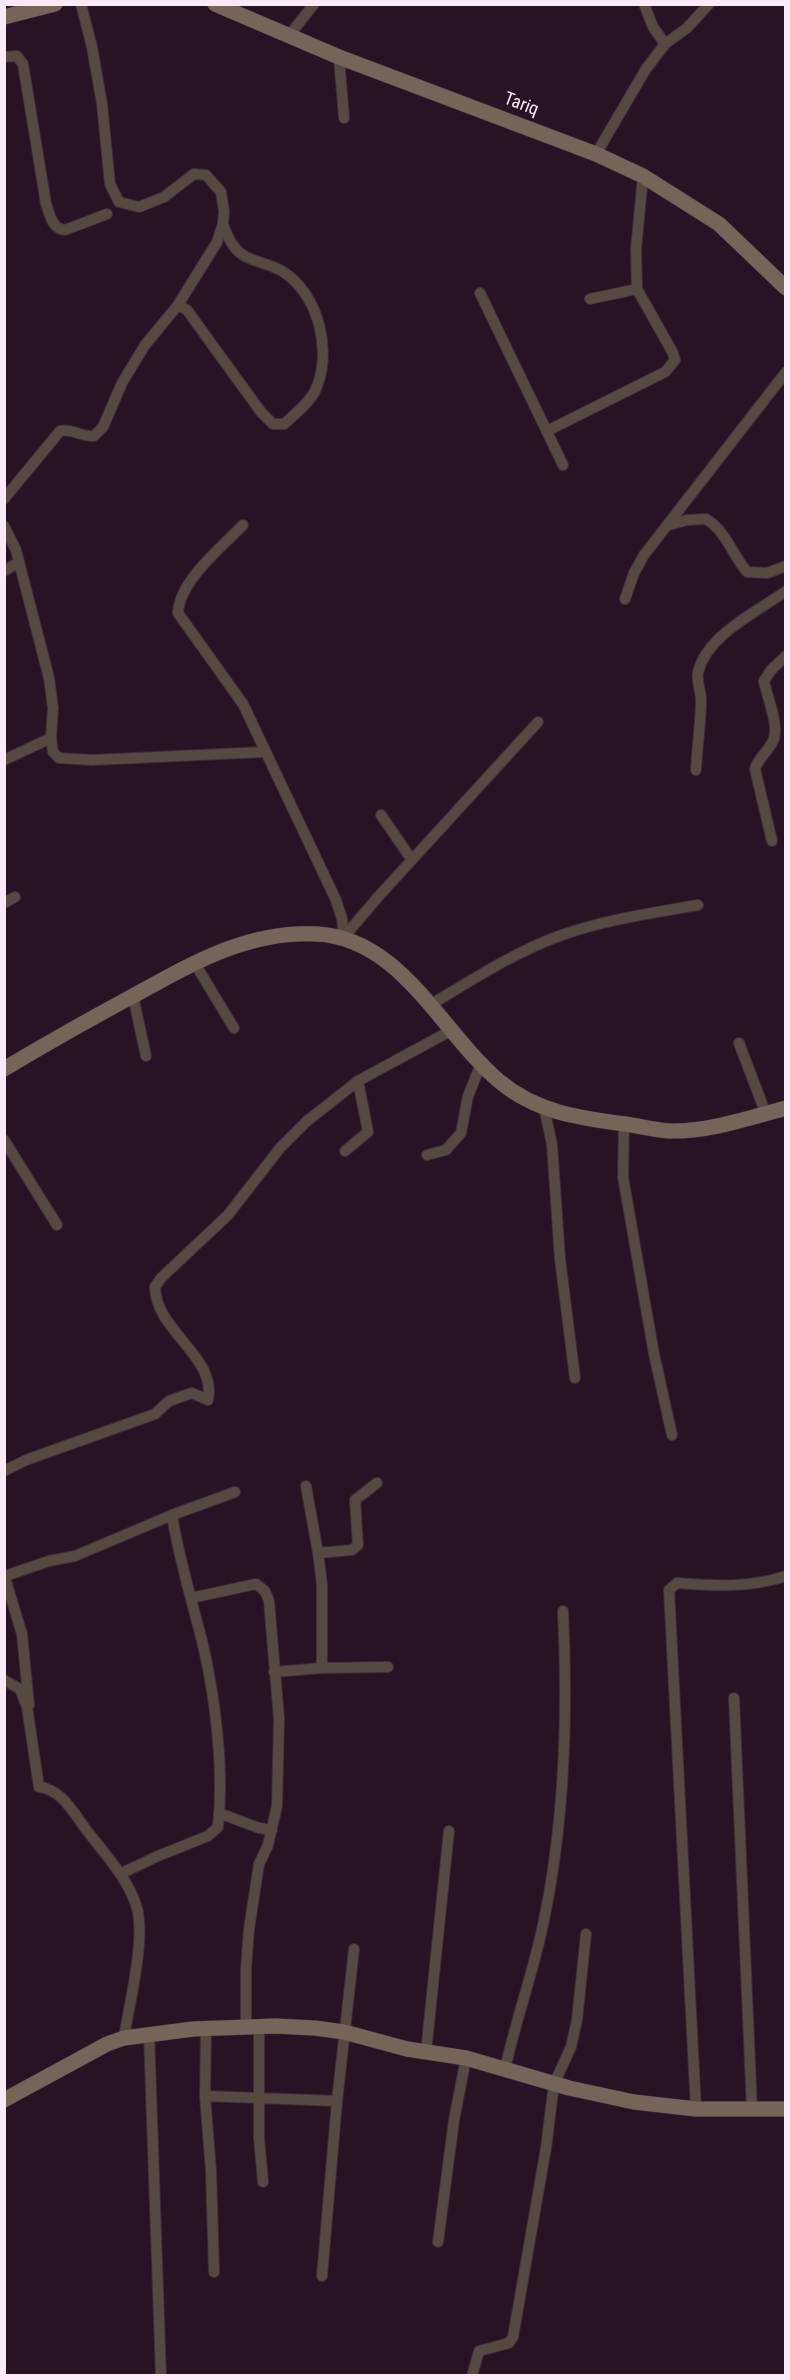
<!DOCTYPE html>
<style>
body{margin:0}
#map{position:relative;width:790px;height:2380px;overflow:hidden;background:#261324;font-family:"Roboto Condensed",sans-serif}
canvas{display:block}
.frame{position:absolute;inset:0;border:6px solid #f8ebf7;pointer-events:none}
</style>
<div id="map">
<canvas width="790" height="2380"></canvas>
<div class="frame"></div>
</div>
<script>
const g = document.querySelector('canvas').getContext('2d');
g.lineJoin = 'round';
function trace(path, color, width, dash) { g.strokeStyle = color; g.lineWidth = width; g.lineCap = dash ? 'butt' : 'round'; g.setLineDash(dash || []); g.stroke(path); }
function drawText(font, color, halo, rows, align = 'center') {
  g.font = font + ' "Roboto Condensed",sans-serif'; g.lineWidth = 6; g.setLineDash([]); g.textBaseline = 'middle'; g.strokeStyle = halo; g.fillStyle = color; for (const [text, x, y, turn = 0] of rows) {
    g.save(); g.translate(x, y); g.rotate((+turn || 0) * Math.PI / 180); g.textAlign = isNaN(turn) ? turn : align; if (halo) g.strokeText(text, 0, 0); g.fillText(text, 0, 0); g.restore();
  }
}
const street = new Path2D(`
 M644,4L653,27L665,44
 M288,37L314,4
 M4,57L17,56L23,64L46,204C50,215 52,229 65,230L107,214
 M339,57L344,118
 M596,154L646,69L665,44L687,28L709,4
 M480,293L563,465
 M590,299L637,289L636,249L643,176
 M178,305L187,310L261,412L273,424H284C294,415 309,403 315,391C333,353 319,296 285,273C273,264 253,262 243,255C232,248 227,235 223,224
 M547,431L665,372L675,360L673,353L637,289
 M4,499L60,431C71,428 82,437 94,436L103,427L122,383L145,345L178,305L217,242L223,224L224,211L221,192L206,175L194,174L164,197L139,207L119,202L110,184L102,104L92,47L81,4
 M243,525C222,547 179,581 178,613L243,704L336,900L342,919L344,937
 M669,525L687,520L706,519C726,531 732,554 747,572L767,573L786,566
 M4,526L16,550L19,562
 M4,571L19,562L49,678L53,708L51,738L53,752L59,758L93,760L264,752
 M625,599L634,573L644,555L786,372
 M4,760L51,738
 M696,770C697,747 701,723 701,700C701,691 696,681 698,672C708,634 757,612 786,591
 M381,815L412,860
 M772,841L755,769C758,758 768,752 773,741C780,727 767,697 764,681L771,670L786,656
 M4,903L15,897
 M344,937L378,897L538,722
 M194,962L234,1028
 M133,996L146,1056
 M430,1005C472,980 513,953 559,936C604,920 651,913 698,905
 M739,1043L766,1114
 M544,1108L552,1144L560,1259L575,1378
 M624,1124L623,1177L654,1354L672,1435
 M4,1140L57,1225
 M345,1151L368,1132L358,1081
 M427,1155L446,1150L461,1133L468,1096L481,1064
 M4,1471L26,1460L155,1414L169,1401L192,1393L208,1400C217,1356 156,1332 155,1287L161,1278L228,1215L280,1148L307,1121L358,1081L452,1030
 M306,1486L318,1553
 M191,1598L256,1584L265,1591L269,1601L279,1719L277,1806L268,1845L259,1864L249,1929L246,1969V2028
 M322,1668V1584L318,1553L352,1550L358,1545L355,1500L377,1483
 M274,1672L322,1668L388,1667
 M4,1680L20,1689L27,1707L39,1787C61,1789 73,1812 85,1828C103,1852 127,1877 136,1905C147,1936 129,2004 124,2038
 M734,1698L752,2109
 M29,1705L22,1634L5,1578L8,1575L49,1561L75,1556L172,1515
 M219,1813L259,1828L272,1830
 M120,1874L158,1856L208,1836L218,1827C224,1771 216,1704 204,1649C193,1604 179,1560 172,1515L235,1492
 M259,2027V2138L263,2182
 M206,2029L205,2096L211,2171L214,2272
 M149,2034L161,2376
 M426,2052L449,1831
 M505,2069C516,2019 534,1970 544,1920C565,1819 568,1713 563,1611
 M205,2096L337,2101
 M696,2109L669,1590L677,1583C714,1586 750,1588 786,1576
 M438,2242L454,2120L466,2058
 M322,2276L337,2101L354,1949
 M472,2376L479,2351L509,2343L513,2337L546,2148L554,2084L571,2047L577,2020L586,1934`);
const secondary = new Path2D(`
 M215,4L339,57L596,154L643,176L719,224L786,288
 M4,17L55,4
 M4,1069C46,1044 88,1020 131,997C190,965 247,930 317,934C401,938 441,1032 499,1081C536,1112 578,1118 625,1124C640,1126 655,1130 670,1131C708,1132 749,1118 786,1108
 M4,2100L107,2044L124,2038L193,2029L275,2026L315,2028L344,2032L407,2049L466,2058L569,2088L634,2102L696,2109H786`);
trace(street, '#3f2d3d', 12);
trace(secondary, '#3f2d3d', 16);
trace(street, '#544a42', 10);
trace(secondary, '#756458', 15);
drawText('18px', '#f8ebf7', '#261324', [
 ["Tariq",521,105,21]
]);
</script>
